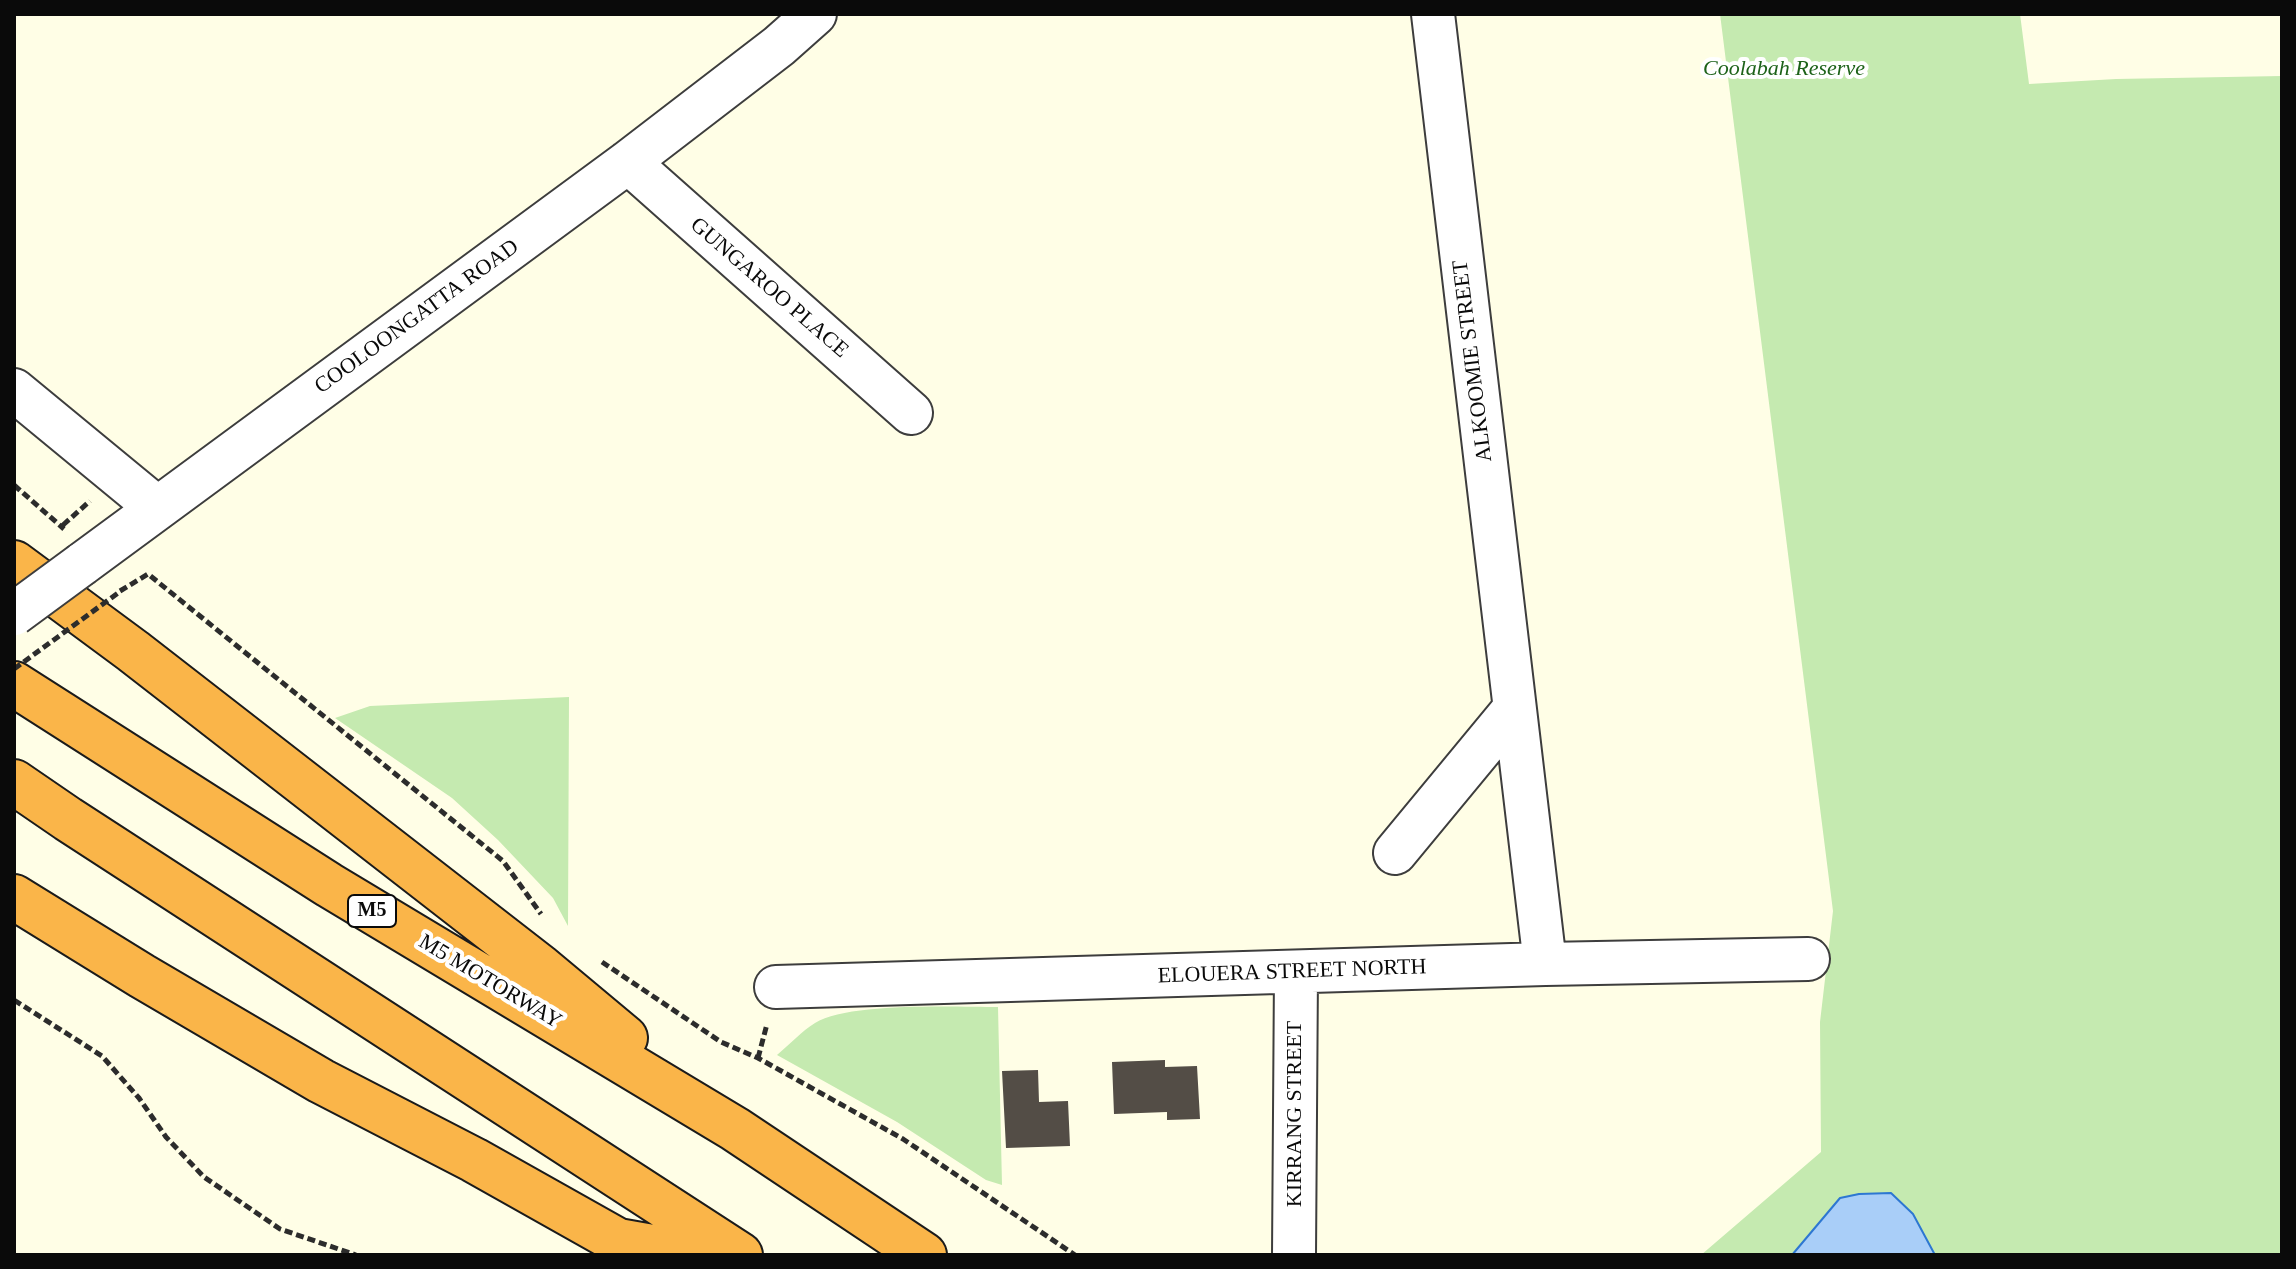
<!DOCTYPE html>
<style>
body{margin:0}
#map{position:relative;width:2296px;height:1269px;overflow:hidden;background:#fffee6;font-family:Georgia,serif}
canvas{display:block}
.frame{position:absolute;inset:0;border:16px solid #0a0a0a;pointer-events:none}
</style>
<div id="map">
<canvas width="2296" height="1269"></canvas>
<div class="frame"></div>
</div>
<script>
const g = document.querySelector('canvas').getContext('2d');
g.lineJoin = 'round';
function fill(path, color) { g.fillStyle = color; g.fill(path, 'evenodd'); }
function trace(path, color, width, dash) { g.strokeStyle = color; g.lineWidth = width; g.lineCap = dash ? 'butt' : 'round'; g.setLineDash(dash || []); g.stroke(path); }
function drawText(font, color, halo, rows, align = 'center') {
  g.font = font + ' Georgia,serif'; g.lineWidth = 8; g.setLineDash([]); g.textBaseline = 'middle'; g.strokeStyle = halo; g.fillStyle = color; for (const [text, x, y, turn = 0] of rows) {
    g.save(); g.translate(x, y); g.rotate((+turn || 0) * Math.PI / 180); g.textAlign = isNaN(turn) ? turn : align; if (halo) g.strokeText(text, 0, 0); g.fillText(text, 0, 0); g.restore();
  }
}
fill(new Path2D(`
 M1720,14H2020L2029,84L2116,79L2282,76V1255H1701L1821,1152L1820,1022L1833,911Z
 M569,697L568,926L553,898L498,840L452,798L335,718L370,706Z
 M998,1007L1002,1185L986,1180L897,1122L777,1055C790,1044 802,1031 815,1023C848,1002 955,1007 998,1007Z`), '#c5eab0');
const water = new Path2D(`
 M1891,1193L1913,1214L1935,1255H1792L1840,1198L1859,1194Z`);
fill(water, '#a9cef8');
trace(water, '#2d77d2', 2);
fill(new Path2D(`
 M1165,1060V1067L1197,1066L1200,1119L1167,1120V1112L1114,1114L1112,1062Z
 M1038,1070L1039,1102L1068,1101L1070,1146L1006,1148L1002,1071Z`), '#534d46');
const minor = new Path2D(`
 M1433,14L1545,964
 M628,162L911,413
 M14,390L156,507
 M82,564L628,162L779,46L815,14
 M1395,853L1514,709
 M776,987L1545,964L1808,959
 M1294,1255L1296,972`);
const highway = new Path2D(`
 M14,563L133,651L540,967L625,1038
 M14,684L329,885L735,1129L924,1255
 M14,782L68,819L740,1255
 M14,897L142,976L321,1081L474,1160L618,1241L697,1255`);
trace(minor, '#3d3d3d', 46);
trace(highway, '#1b1b1b', 48);
trace(new Path2D(`
 M14,485L64,529
 M63,525L90,501
 M120,591L148,574L503,861L541,914
 M602,962L721,1042L758,1058L903,1139L1075,1255
 M14,1000L102,1056L139,1098L166,1137L204,1177L280,1229L356,1255
 M758,1058L767,1024`), '#2c2c2c', 5, [8, 4]);
trace(minor, '#fff', 42);
trace(highway, '#fab549', 44);
const minorBridge = new Path2D(`
 M14,614L82,564`);
trace(minorBridge, '#3d3d3d', 46, []);
trace(new Path2D(`
 M14,669L118,593`), '#2c2c2c', 5, [8, 4]);
trace(minorBridge, '#fff', 42);
for (const [x, y, w] of [
 [372,911,48]
]) { const box = new Path2D(); box.roundRect(x - w / 2, y - 16, w, 32, 6); g.fillStyle = '#fff'; g.fill(box); trace(box, '#0a0a0a', 2); }
drawText('bold 20px', '#0a0a0a', null, [
 ["M5",372,911]
]);
drawText('italic 22px', '#1d6219', '#fff', [
 ["Coolabah Reserve",1784,69]
]);
drawText('22px', '#0a0a0a', '#fff', [
 ["GUNGAROO PLACE",769,288,41],
 ["COOLOONGATTA ROAD",417,317,-36],
 ["ALKOOMIE STREET",1473,361,-97],
 ["ELOUERA STREET NORTH",1292,972,-2],
 ["M5 MOTORWAY",490,982,31],
 ["KIRRANG STREET",1295,1114,-90]
]);
</script>
